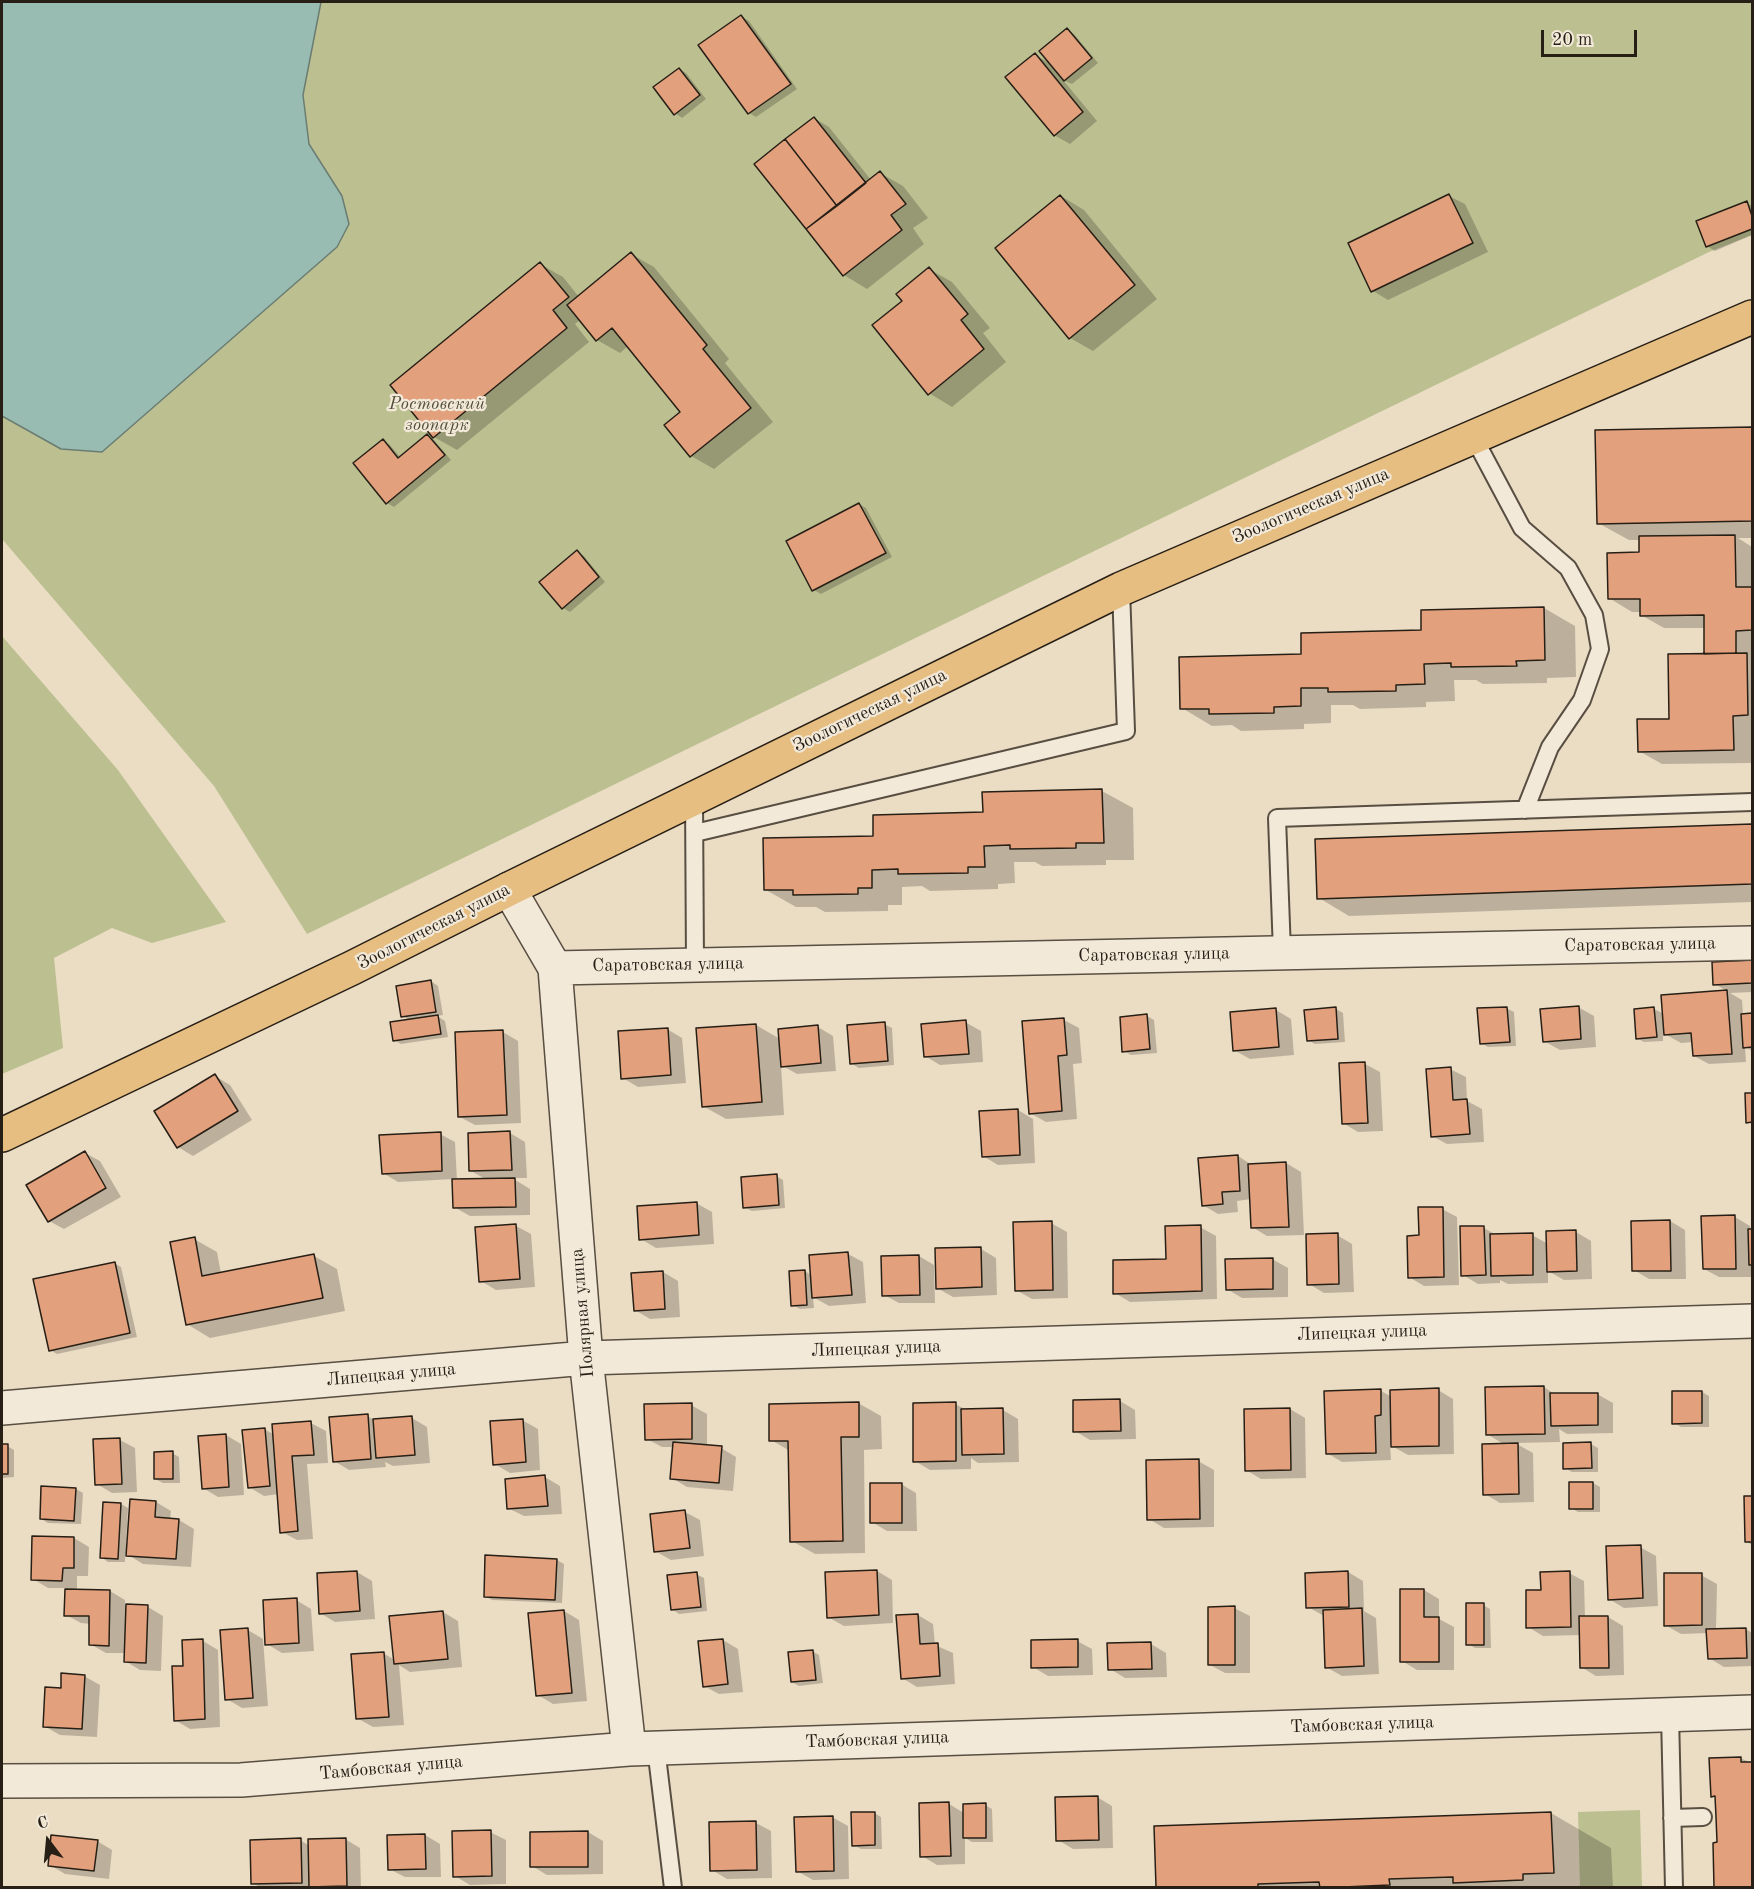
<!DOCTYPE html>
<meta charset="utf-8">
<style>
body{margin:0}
#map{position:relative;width:1754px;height:1889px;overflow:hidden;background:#ebddc4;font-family:"Old Standard TT",serif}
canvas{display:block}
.frame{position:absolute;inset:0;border:3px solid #271f16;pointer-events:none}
.north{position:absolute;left:18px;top:1811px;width:60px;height:60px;-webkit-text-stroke:4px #f2e9d9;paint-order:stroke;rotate:344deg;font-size:16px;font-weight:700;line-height:24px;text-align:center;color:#271f16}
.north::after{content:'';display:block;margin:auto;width:21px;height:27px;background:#271f16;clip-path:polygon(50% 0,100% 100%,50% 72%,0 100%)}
.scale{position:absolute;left:1541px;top:30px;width:96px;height:27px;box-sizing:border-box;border:3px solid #271f16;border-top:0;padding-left:8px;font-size:18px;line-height:21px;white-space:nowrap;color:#271f16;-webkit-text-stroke:4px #f2e9d9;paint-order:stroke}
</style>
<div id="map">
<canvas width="1754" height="1889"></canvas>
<div class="frame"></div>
<div class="north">С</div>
<div class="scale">20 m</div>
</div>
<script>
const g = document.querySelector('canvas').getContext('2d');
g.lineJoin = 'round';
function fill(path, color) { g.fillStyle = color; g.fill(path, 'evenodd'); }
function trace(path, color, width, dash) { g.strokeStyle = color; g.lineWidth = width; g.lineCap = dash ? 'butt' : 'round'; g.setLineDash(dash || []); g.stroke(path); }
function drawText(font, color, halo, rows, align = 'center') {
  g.font = font + ' "Old Standard TT",serif'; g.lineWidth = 4.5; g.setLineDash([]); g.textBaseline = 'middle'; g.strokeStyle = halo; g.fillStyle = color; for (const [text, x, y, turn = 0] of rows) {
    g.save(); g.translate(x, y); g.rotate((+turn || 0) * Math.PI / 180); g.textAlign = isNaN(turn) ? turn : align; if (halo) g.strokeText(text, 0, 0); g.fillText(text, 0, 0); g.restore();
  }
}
fill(new Path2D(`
 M2,2H1752V235L1709,252L307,934L214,786L2,539Z
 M2,636L118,770L226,922L152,943L112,928L54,958L63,1048L2,1074Z
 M1640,1810L1642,1887H1580L1578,1812Z`), '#bcc091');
const water = new Path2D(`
 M2,2H321L303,95L309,144L342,196L349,224L337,247L102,452L61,449L2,416Z`);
fill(water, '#98bcb1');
trace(water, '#6b7d73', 1.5);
fill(new Path2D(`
 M741,16L749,21L797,89L756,117L749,113Z
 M1067,30L1074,34L1098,63L1072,84L1063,80L1097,121L1070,144L1054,135L1035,55L1052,64Z
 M679,69L686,73L706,99L682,118L675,113Z
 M814,118L829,127L871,180L880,173L903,186L928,218L913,228L924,244L867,289L844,275L756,164Z
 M1061,196L1084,210L1157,299L1093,351L1070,338Z
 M1449,196L1465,204L1488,252L1388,300L1373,291Z
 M1747,203L1752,206V235L1715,251L1707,246Z
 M631,254L654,267L729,359L725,363L773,422L714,469L691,456L666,426L683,413L628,346L620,353L597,340L581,319L575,324L589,342L457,450L434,437L540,264L563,277L579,297Z
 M929,269L952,282L990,328L983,333L1006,362L952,407L929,393L904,301Z
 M1752,429V538H1738L1752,547V763L1662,764L1639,751L1671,721L1706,655V628H1664L1641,615V612H1632L1609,598L1641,554L1640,540H1629L1598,523L1596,432Z
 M427,436L434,440L451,460L394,507L387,503L383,441L390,445L401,458Z
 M859,504L866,508L892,557L821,594L814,590Z
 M577,552L584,556L605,582L570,612L563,608Z
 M1544,608L1575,626L1576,677L1547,678V683L1483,684L1476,680H1454L1455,701L1426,702V707L1360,709L1353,705H1331V723L1304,724V729L1241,731L1232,725L1212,726L1182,708L1303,655L1422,632V611Z
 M1102,791L1133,808L1134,860H1106V865L1042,866L1035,862H1014L1015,883L998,884V889L930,891L922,886L902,887V905H888V911L825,912L816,907H796L766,890L875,837L984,814V793Z
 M1752,825V902L1349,916L1319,898L1317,840Z
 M1752,961V992L1730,993L1742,1000L1743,1015H1752V1051L1745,1047L1746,1062L1709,1064L1694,1056L1693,1042L1681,1043L1663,1033V1041L1644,1042L1637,1038L1654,1009L1664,1014L1727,991L1715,984L1714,964Z
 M431,981L438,986L443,1015L437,1016L445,1021L448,1037L401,1044L394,1040L410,1021L403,1016Z
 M1578,1007L1594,1016L1596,1047L1560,1050L1544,1041Z
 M1506,1008L1514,1012L1516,1046L1488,1047L1481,1043Z
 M1336,1009L1343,1013L1345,1042L1315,1044L1308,1040Z
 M1276,1010L1291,1019L1294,1055L1250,1059L1234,1050Z
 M1147,1016L1154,1020L1157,1053L1131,1055L1124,1051Z
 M1064,1020L1079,1028L1082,1063L1073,1064L1077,1119L1046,1122L1030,1113Z
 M965,1022L981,1031L983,1062L940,1065L925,1056Z
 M884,1024L892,1028L894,1065L859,1068L852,1064Z
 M756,1025L780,1039L818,1027L833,1036L836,1071L797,1074L781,1065L784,1115L726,1119L703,1106Z
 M667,1029L682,1038L686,1083L638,1087L623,1078Z
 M503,1032L518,1041L521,1123L475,1125L460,1117Z
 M1365,1064L1380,1072L1383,1131L1358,1132L1343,1123Z
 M1450,1069L1466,1077L1467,1101L1482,1109L1484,1142L1447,1144L1432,1136Z
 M215,1076L230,1085L252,1120L193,1156L178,1147Z
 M1747,1094H1752V1124L1748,1122Z
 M1018,1110L1033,1119L1035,1163L998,1165L983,1156Z
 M510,1133L525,1142L527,1178H512L530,1189V1215L470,1216L454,1207V1179L398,1182L383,1173L440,1134L455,1142L457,1181L487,1180L471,1171Z
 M85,1153L100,1161L121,1197L64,1229L49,1221Z
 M1238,1156L1252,1165L1286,1163L1301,1172L1304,1235L1267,1236L1252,1227L1251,1199L1237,1201L1238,1212L1218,1214L1203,1205Z
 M776,1176L783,1180L785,1208L752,1211L744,1207Z
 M696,1203L712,1212L714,1244L656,1248L641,1239Z
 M1442,1209L1457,1217L1459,1285L1424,1286L1409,1277L1421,1237Z
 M1735,1217L1750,1226V1230H1752L1751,1277H1719L1704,1269Z
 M1670,1221L1685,1230L1686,1279H1649L1634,1270Z
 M1051,1223L1067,1232L1068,1298L1032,1299L1016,1290Z
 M516,1226L531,1234L535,1287L496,1290L481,1281Z
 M1200,1227L1216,1236L1217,1299L1130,1302L1115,1293L1168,1260Z
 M1484,1228L1498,1236L1532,1235L1548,1244L1576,1232L1591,1241L1592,1279L1564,1280L1548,1271V1283L1508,1284L1500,1280V1283L1478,1284L1463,1275Z
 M1337,1235L1352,1244L1354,1292L1324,1293L1309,1284Z
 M194,1239L217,1252L221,1274L314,1256L337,1269L345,1311L210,1338L187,1324Z
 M981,1249L996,1258L997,1295L953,1297L937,1288Z
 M848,1254L863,1262L866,1303L829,1306L813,1297L814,1308L800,1309L793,1305L805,1271L812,1276Z
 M919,1256L934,1265L935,1303H899L884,1295Z
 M1272,1259L1288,1268V1297L1242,1298L1227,1289Z
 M114,1263L121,1267L137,1337L57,1354L50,1350Z
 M663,1272L678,1281L680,1317L650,1319L635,1310Z
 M1544,1387L1556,1395L1597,1394L1613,1403V1433L1567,1434L1559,1429L1560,1442L1515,1443L1533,1453L1534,1502L1500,1503L1485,1494L1505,1445L1487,1434Z
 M1438,1390L1453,1399L1454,1454L1408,1455L1390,1445L1391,1460L1342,1462L1327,1453L1381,1391L1392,1397Z
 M1702,1392L1709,1396V1427H1681L1674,1423Z
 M1120,1401L1135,1410L1136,1439L1090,1440L1075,1431Z
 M858,1403L881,1416L882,1449L864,1450L865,1553L815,1554L792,1541L790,1451L771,1440Z
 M955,1404L967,1410H1003L1018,1419L1019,1462L978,1463L971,1458V1469L930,1470L915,1461Z
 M691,1405L707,1414V1447L721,1448L736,1457L733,1491L687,1487L672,1478L674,1447H662L647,1439Z
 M1290,1409L1305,1418L1306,1478L1261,1479L1246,1470Z
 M367,1416L376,1421L412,1418L427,1427L430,1463L393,1466L385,1462L386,1467L349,1470L334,1461Z
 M522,1420L538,1429L540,1470L510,1473L495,1464Z
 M311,1423L326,1431L328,1463L307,1464L313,1539L297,1540L282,1532L279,1494L264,1496L249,1487L264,1429L275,1435Z
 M226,1435L241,1444L244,1495L218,1497L203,1488Z
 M120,1440L135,1448L137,1492L112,1493L97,1484Z
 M1591,1444L1598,1448V1472H1572L1565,1468Z
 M2,1446H7L14,1450V1477L2,1478Z
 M172,1453L179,1457L180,1483H163L155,1479Z
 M1198,1461L1214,1470V1527L1164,1528L1149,1519Z
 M545,1477L560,1486L562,1514L524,1516L508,1508Z
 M1593,1483L1600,1487V1512H1578L1571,1508Z
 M901,1484L916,1493L917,1531H887L872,1522Z
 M76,1489L83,1493L81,1524L48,1523L41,1519Z
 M1752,1497V1545L1747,1542L1745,1498Z
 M132,1501L156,1502L171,1511L170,1520H179L194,1529L191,1567L143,1564L125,1553V1562H108L101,1557L121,1504L128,1508L126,1545H129Z
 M685,1512L700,1520L704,1556L671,1560L655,1551Z
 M74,1538L89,1547L88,1576H77V1590L110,1591L125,1600V1606L148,1607L163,1616L161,1671L140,1670L125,1661V1653H106L90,1644L91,1624L81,1623L66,1615V1588H48L33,1579Z
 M1640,1547L1656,1556L1658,1606L1624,1608L1609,1599Z
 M557,1560L564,1564L562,1603L492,1600L485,1596Z
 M877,1571L892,1580L893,1623L844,1626L828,1617Z
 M357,1572L372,1581L375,1619L335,1622L320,1613Z
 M1348,1572L1363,1581L1364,1611L1376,1618L1379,1674L1342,1676L1326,1667L1324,1616L1308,1607Z
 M1569,1573L1584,1581L1585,1618L1608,1617L1623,1626L1624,1675L1596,1676L1581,1667V1635L1543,1636L1528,1627L1542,1591Z
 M696,1574L704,1578L707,1611L679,1614L672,1609Z
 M1701,1575L1717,1584L1716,1630L1746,1629L1752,1633V1666L1724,1667L1709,1658L1708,1633L1681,1634L1665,1625Z
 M1424,1590L1439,1599V1619L1454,1627V1670H1417L1402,1661Z
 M296,1600L311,1609L314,1651L282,1653L267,1644Z
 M1483,1605L1490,1609L1491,1648H1475L1468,1644Z
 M1234,1608L1250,1616V1673H1225L1210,1665Z
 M564,1611L579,1620L587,1701L553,1704L538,1695Z
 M443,1612L458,1621L462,1667L410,1672L399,1665L404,1725L373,1727L357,1718L383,1653L395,1660Z
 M918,1615L933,1624L935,1645L953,1653L955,1684L917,1687L902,1678Z
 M248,1630L263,1639L268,1706L242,1708L227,1699Z
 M723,1640L738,1649L743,1692L719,1694L704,1686Z
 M203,1641L218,1650L220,1727L190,1729L175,1720L185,1667Z
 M1077,1641L1092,1649L1093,1675L1048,1676L1033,1667Z
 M1151,1644L1166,1653L1167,1677L1125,1678L1110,1669Z
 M812,1651L819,1655L823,1683L799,1686L792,1682Z
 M84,1676L100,1685L97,1737L60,1735L44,1726L62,1689Z
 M1740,1758L1752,1763V1888H1716L1718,1843L1716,1798L1712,1796Z
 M1097,1797L1112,1806L1113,1848L1073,1849L1058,1840Z
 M949,1804L964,1813L985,1805L992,1809L993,1842H972L965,1838V1864L937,1865L922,1856Z
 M874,1813L881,1817L882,1849H861L853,1845Z
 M1551,1813L1611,1848L1613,1888L1157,1886Z
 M832,1817L848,1826L849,1879L813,1880L797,1871Z
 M756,1823L771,1831L772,1878L727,1879L712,1870Z
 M490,1832L506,1840V1884L470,1885L455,1876Z
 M588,1832L603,1841V1874L547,1875L532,1866Z
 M425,1835L440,1844L441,1877H405L389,1869Z
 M345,1839L360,1848L361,1888H261L253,1883L300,1840L310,1846Z
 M97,1841L112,1850L109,1879L65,1874L50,1865Z`), '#0003');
const building = new Path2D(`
 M741,15L791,84L748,114L698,45Z
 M1067,28L1092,58L1064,81L1039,51Z
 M1035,53L1083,112L1054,136L1005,77Z
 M679,68L700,95L674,115L653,87Z
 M814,117L866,183L837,206L785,139Z
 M785,139L837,206L806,229L754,164Z
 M880,171L906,204L891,215L902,230L843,276L806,229Z
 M1449,194L1473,243L1371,292L1348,243Z
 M1060,195L1135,285L1069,339L995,248Z
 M1747,201L1752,216V229L1706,247L1696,221Z
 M631,252L707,345L703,349L751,408L690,457L664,425L680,412L612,328L596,341L567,305Z
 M540,262L569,297L553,310L567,328L433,438L390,385Z
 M929,267L968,314L961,320L984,349L928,395L872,325L902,301L896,294Z
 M1752,427V521L1597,524L1595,430Z
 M427,434L445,455L386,504L353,463L383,439L398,458Z
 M859,503L886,553L812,591L786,541Z
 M1735,535L1736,587H1752V630L1736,631V653L1704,654V615L1640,616V599H1608L1607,553L1639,552V536Z
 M577,550L599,577L562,609L539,582Z
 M1544,607L1545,660L1516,661L1517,666L1451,667V663L1424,664L1425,684L1396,685V691L1328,692V688H1301V706L1274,707V713L1209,714V709H1180L1179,657L1301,654V633L1421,630V610Z
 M1747,653L1748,715L1733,716L1734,750L1638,752L1637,719H1669L1668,654Z
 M1102,789L1104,843H1076V848L1010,849V845L984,846L985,867H968V873L898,874V869L872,870V888H858V894L793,895V890H764L763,838L873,836V815L983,812L982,792Z
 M1752,824V884L1317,899L1315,839Z
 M1752,960V983L1713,985L1712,962Z
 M431,980L436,1012L401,1017L396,986Z
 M1727,990L1732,1054L1693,1056L1691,1033L1664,1035L1661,995Z
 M1579,1006L1581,1039L1543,1042L1540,1009Z
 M1336,1007L1338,1039L1307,1041L1304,1010Z
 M1507,1007L1510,1042L1480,1044L1477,1008Z
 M1654,1007L1657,1037L1636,1039L1634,1009Z
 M1276,1008L1279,1047L1233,1051L1230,1012Z
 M1752,1013V1047L1743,1048L1741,1014Z
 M1147,1014L1150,1049L1122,1052L1120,1017Z
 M438,1015L441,1034L393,1041L390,1022Z
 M1064,1018L1067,1055L1058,1056L1062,1111L1029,1114L1022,1021Z
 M966,1020L969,1054L924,1057L921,1024Z
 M885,1022L888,1061L850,1064L847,1025Z
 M756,1024L762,1102L702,1107L696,1028Z
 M818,1025L821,1063L781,1067L778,1029Z
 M668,1028L671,1075L621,1079L618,1031Z
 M503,1030L507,1115L458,1117L455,1032Z
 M1365,1062L1368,1123L1342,1124L1339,1063Z
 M1451,1067L1453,1100L1467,1099L1470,1134L1431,1137L1426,1069Z
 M215,1074L238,1111L177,1148L154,1111Z
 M1745,1093H1752V1122L1746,1123Z
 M1018,1109L1020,1155L982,1157L979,1111Z
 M510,1131L512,1170L469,1171L468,1133Z
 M441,1132L442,1171L382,1174L379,1135Z
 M85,1151L106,1188L48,1222L26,1185Z
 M1238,1155L1240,1191L1222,1192L1223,1204L1202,1206L1198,1158Z
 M1286,1162L1289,1227L1251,1228L1248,1164Z
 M777,1174L779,1205L743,1208L741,1177Z
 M515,1178L516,1207L453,1208L452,1179Z
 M697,1202L699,1235L639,1240L637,1206Z
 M1418,1207H1443L1444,1277L1408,1278L1407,1236L1419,1235Z
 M1735,1215L1736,1269H1703L1701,1216Z
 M1670,1220L1671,1271H1632L1631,1221Z
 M1052,1221L1053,1290L1015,1291L1013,1222Z
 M516,1224L520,1279L479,1282L475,1227Z
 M1201,1225L1202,1291L1113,1294V1260L1166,1259L1165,1226Z
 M1460,1226H1484L1486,1275L1461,1276Z
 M1748,1229H1752V1265H1749Z
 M1576,1230L1577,1271L1547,1272L1546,1231Z
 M1338,1233L1339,1284L1307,1285L1306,1234Z
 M1533,1233V1275L1491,1276L1490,1234Z
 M195,1237L202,1276L314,1254L323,1298L186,1325L170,1242Z
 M981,1247L982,1287L936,1289L935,1248Z
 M848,1252L852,1295L812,1298L809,1255Z
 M919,1255L920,1295L882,1296L881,1256Z
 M1273,1258V1289L1226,1290L1225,1259Z
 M115,1262L130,1333L49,1351L33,1279Z
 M805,1270L807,1305L791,1306L789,1271Z
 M663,1271L665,1309L634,1311L631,1273Z
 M1544,1386L1545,1434L1486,1435L1485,1387Z
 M1439,1388V1446L1391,1447L1390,1390Z
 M1381,1389V1415L1375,1416L1376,1453L1326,1454L1324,1391Z
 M1672,1391H1702V1423L1672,1424Z
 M1550,1393H1598V1425L1551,1426Z
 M1120,1399L1121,1431L1073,1432V1400Z
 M859,1402V1437H841L843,1541L790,1542L788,1441H769V1404Z
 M956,1402V1461L913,1462V1403Z
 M692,1403V1439L645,1440L644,1404Z
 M1003,1408L1004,1454L962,1455L961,1409Z
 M1290,1408L1291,1470L1245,1471L1244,1409Z
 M368,1414L371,1459L333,1462L329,1417Z
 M412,1416L415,1455L376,1458L373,1419Z
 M523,1419L526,1462L493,1465L490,1421Z
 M311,1421L314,1455L292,1456L298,1531L280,1533L272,1424Z
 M265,1428L270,1486L248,1488L242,1430Z
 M226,1434L229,1487L202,1489L198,1436Z
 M120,1438L122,1484L95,1485L93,1439Z
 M673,1442L722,1446L719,1483L670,1479Z
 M1591,1442L1592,1468L1563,1469V1443Z
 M1518,1443L1519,1494L1483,1495L1482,1444Z
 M2,1444H8V1474H2Z
 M173,1451V1479H154V1452Z
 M1199,1459L1200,1519L1147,1520L1146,1460Z
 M545,1475L548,1506L507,1509L505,1479Z
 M1569,1482H1593V1509H1569Z
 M870,1483H902V1523H870Z
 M41,1486L76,1488L74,1521L40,1519Z
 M1744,1496H1752V1542H1745Z
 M130,1499L156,1501L155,1517L179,1519L176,1559L126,1556Z
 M103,1502L121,1503L118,1559L100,1558Z
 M685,1510L690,1548L654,1552L650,1514Z
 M32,1536L74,1537V1568H63L62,1581L31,1580Z
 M1641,1545L1643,1598L1608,1600L1606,1546Z
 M485,1555L557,1559L555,1600L484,1597Z
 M877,1570L879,1615L827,1618L825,1572Z
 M357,1571L360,1611L319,1614L317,1573Z
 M1348,1571L1349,1607L1306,1608L1305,1573Z
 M1570,1571L1571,1627L1526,1628V1590H1541L1540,1572Z
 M697,1572L701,1607L671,1610L667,1575Z
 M1664,1573H1702V1625L1664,1626Z
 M65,1589L110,1590L109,1646L89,1645V1616H64Z
 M1400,1589H1424V1617H1439V1662H1400Z
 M297,1598L299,1643L265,1645L263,1600Z
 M1466,1603H1484V1645H1466Z
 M126,1604L148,1605L146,1663L124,1662Z
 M1235,1606V1665H1208V1607Z
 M1362,1608L1364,1666L1325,1668L1323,1610Z
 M564,1610L572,1693L536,1696L528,1613Z
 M443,1611L448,1659L394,1664L389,1616Z
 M918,1614L920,1644L938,1643L940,1676L901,1679L896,1615Z
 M1579,1616H1608L1609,1668H1580Z
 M248,1628L253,1698L225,1700L220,1630Z
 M1746,1628L1747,1658L1708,1659L1706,1629Z
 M203,1639L205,1719L174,1721L172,1666H183L182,1640Z
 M723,1639L728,1684L703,1687L698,1641Z
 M1078,1639V1667L1031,1668V1640Z
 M1151,1642L1152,1669L1108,1670L1107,1643Z
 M813,1650L816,1680L791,1682L788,1652Z
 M384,1652L389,1717L356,1719L351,1654Z
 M61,1673L85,1675L82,1729L43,1727L45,1687L61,1688Z
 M1741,1757V1762H1752V1888H1714L1713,1843L1717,1842L1716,1817L1715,1796L1711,1797L1709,1758Z
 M1098,1796L1099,1840L1056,1841L1055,1797Z
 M949,1802L951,1856L920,1857L919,1803Z
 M986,1803V1838H963V1804Z
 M851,1812H875V1845L852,1846Z
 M1551,1812L1554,1873L1523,1874V1880L1453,1883V1877L1389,1879L1390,1885L1320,1888L1319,1882L1258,1884V1888L1156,1887L1154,1826Z
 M833,1816L834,1871L796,1872L794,1817Z
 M756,1821L757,1870L710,1871L709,1822Z
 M491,1830L492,1876L453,1877L452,1831Z
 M588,1831V1867H530V1832Z
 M425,1834L426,1869L388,1870L387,1835Z
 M51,1835L98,1840L94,1871L48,1866Z
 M301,1838L302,1883L251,1884L250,1840Z
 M346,1838L347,1886L309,1887L308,1839Z`);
fill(building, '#e2a07c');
trace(building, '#271f16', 1.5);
const service = new Path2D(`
 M1473,436L1522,528L1568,568L1594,615L1600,649L1582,700L1550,747L1525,810
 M694,797L695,965
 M695,833L1126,731L1121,589
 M1282,952L1277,818L1752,802
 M1670,1715L1674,1888
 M656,1748L673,1888
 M1672,1818L1703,1817`);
const minor = new Path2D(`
 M509,889L555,968L586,1358L629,1749
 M555,968L1752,943
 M2,1408L586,1358L1752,1321
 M2,1781L241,1780L629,1749L1752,1712`);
const primary = new Path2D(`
 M2,1135L352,968L509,889L1121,589L1752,317`);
trace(service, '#584e42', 20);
trace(minor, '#584e42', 36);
trace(primary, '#271f16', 36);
trace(service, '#f2e9d9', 16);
trace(minor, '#f2e9d9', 33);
trace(primary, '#e6be82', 33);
drawText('italic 18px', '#544f3b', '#f2e9d9', [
 ["Ростовский",437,404],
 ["зоопарк",437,425]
]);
drawText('18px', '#271f16', '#f2e9d9', [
 ["Зоологическая улица",1311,506,-23],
 ["Зоологическая улица",870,711,-26],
 ["Зоологическая улица",434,927,-27],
 ["Саратовская улица",1640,945,-1],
 ["Саратовская улица",1154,955,-1],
 ["Саратовская улица",668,965,-1],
 ["Полярная улица",583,1313,-95],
 ["Липецкая улица",1362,1333,-2],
 ["Липецкая улица",876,1349,-2],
 ["Липецкая улица",391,1375,-5],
 ["Тамбовская улица",1362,1725,-2],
 ["Тамбовская улица",877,1740,-2],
 ["Тамбовская улица",391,1768,-5]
]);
</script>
